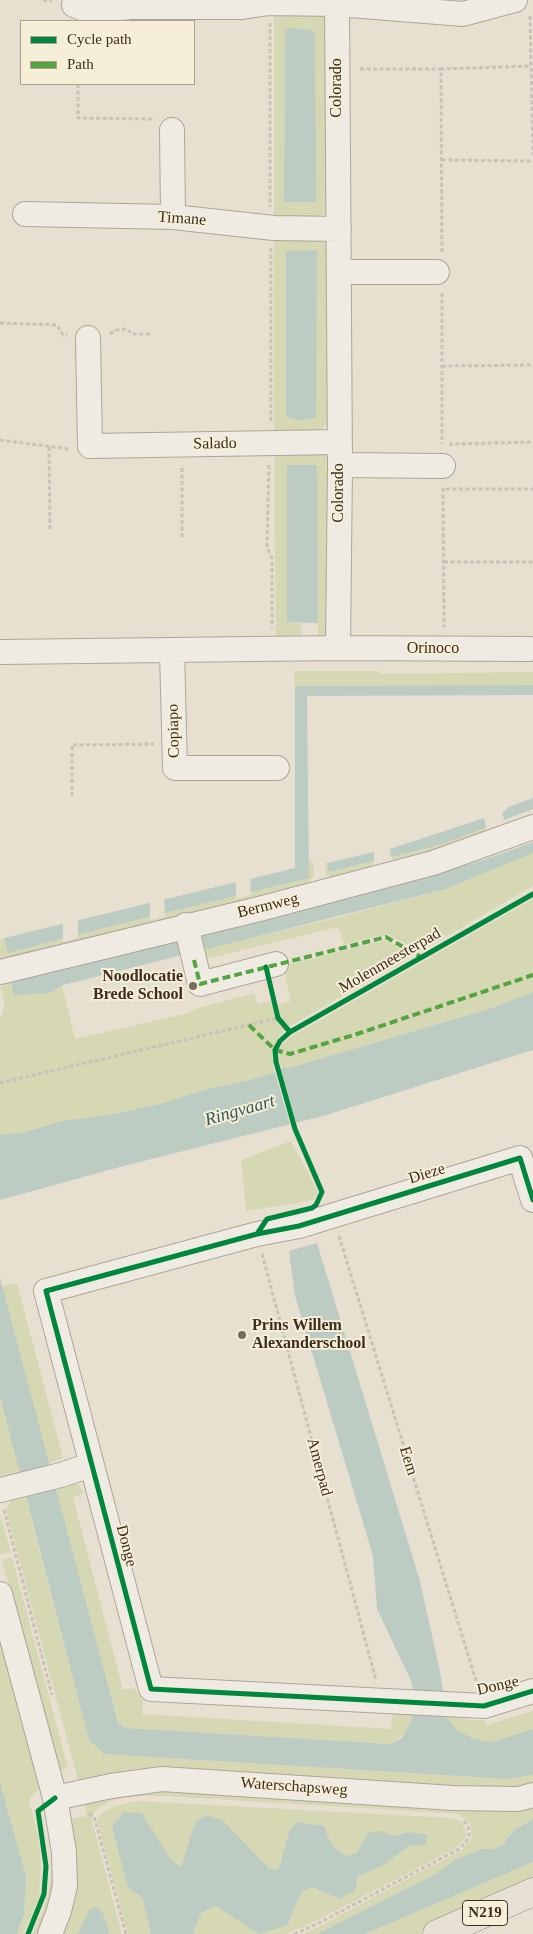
<!DOCTYPE html>
<style>
body{margin:0}
#map{position:relative;width:533px;height:1934px;overflow:hidden;background:#e7e0d1;font-family:"Times New Roman",serif}
canvas{display:block}
.legend{position:absolute;left:20px;top:20px;width:175px;height:65px;box-sizing:border-box;background:#f7eed8;border:1px solid #ada18e;margin:0;padding:6px 9px;list-style:none;font-size:15px;color:#3d2e20}
.legend li{display:flex;align-items:center;gap:10px;height:25px}
.legend b{width:25px;border:1px solid #ada18e}
</style>
<div id="map">
<canvas width="533" height="1934"></canvas>
<ul class="legend">
<li><b style="height:6px;background:#00873e"></b>Cycle path</li>
<li><b style="height:6px;background:#54a441"></b>Path</li>
</ul>
</div>
<script>
const g = document.querySelector('canvas').getContext('2d');
g.lineJoin = 'round';
function fill(path, color) { g.fillStyle = color; g.fill(path, 'evenodd'); }
function trace(path, color, width, dash) { g.strokeStyle = color; g.lineWidth = width; g.lineCap = dash ? 'butt' : 'round'; g.setLineDash(dash || []); g.stroke(path); }
function drawText(font, color, halo, rows, align = 'center') {
  g.font = font + ' "Times New Roman",serif'; g.lineWidth = 4; g.setLineDash([]); g.textBaseline = 'middle'; g.strokeStyle = halo; g.fillStyle = color; for (const [text, x, y, turn = 0] of rows) {
    g.save(); g.translate(x, y); g.rotate((+turn || 0) * Math.PI / 180); g.textAlign = isNaN(turn) ? turn : align; if (halo) g.strokeText(text, 0, 0); g.fillText(text, 0, 0); g.restore();
  }
}
fill(new Path2D(`
 M274,13H316L325,18L330,206L326,213L318,218H274ZM289,28L310,30L315,33V202H284L285,30Z
 M274,235L324,240L328,246L329,423L319,431L274,433ZM316,250V417L308,420L293,419L287,251Z
 M274,449L321,451L332,464L331,630L326,636L318,635L316,465H287V622L301,623V635L276,636Z
 M294,671H380L379,674L533,672V685L295,686Z
 M486,827V838L400,866L391,857C424,850 455,841 486,827Z
 M533,853V886L421,951L387,934L344,944L338,927L197,961L195,951L336,918L446,889Z
 M309,860L313,861L314,875L304,891L0,963V940L4,938L8,953L100,929L309,878Z
 M374,861L370,872L335,881L326,874L325,863H327L330,872Z
 M533,899V992L489,1009L289,1068H281L276,1054L279,1048L289,1038Z
 M184,933L186,939L11,982L51,993L62,985L75,1039L189,1013L198,1008L254,993L258,1004L271,1001L272,1006L291,1001L283,966L385,940L413,955L288,1027C269,1047 273,1047 274,1073L249,1080L204,1090L164,1103L108,1115L62,1121L25,1132L0,1135V1020L5,1004L0,987L11,982L9,975Z
 M291,1141L318,1192L313,1200L246,1211L241,1160Z
 M17,1283L63,1458L48,1463L2,1286Z
 M0,1396L20,1471L0,1475Z
 M73,1484L79,1485L84,1493L73,1497L123,1690L134,1688L143,1701L142,1714L391,1729L392,1717L400,1708H414C410,1726 408,1735 391,1744L126,1728L118,1723L55,1488Z
 M25,1495L89,1740L104,1754L506,1779L533,1775V1785L511,1790L136,1769L78,1780L6,1510L12,1499Z
 M0,1514L11,1552L1,1555L0,1552Z
 M12,1557L68,1768L58,1771L2,1560Z
 M0,1627L41,1786L31,1797L29,1802L37,1831L41,1863L39,1898L23,1934H17L24,1915L26,1876L0,1782Z
 M444,1711L461,1715L467,1720H484L487,1725L533,1711V1729C520,1733 504,1741 491,1742C471,1743 450,1729 444,1711Z
 M132,1789L533,1805V1819L514,1830L503,1844L494,1849H481L455,1860L437,1874L317,1934H301L318,1927L462,1850L472,1837L470,1824L459,1814L164,1796C139,1796 106,1794 91,1817L122,1934H110L103,1913L89,1911L78,1934H63C80,1892 79,1863 71,1819L87,1816L83,1799Z
 M137,1801L452,1818L462,1822L467,1833L464,1840L456,1848L316,1921L286,1934H193L201,1913L215,1906L259,1934L302,1891L313,1887L358,1886L357,1877L382,1866L409,1846L425,1845L408,1832L393,1836L381,1831L358,1852L348,1856L341,1853L328,1841L289,1831L279,1870L270,1869L221,1819L195,1824L181,1867L171,1860L142,1813L123,1812L112,1827L128,1888L142,1896L151,1934H128L97,1820C104,1806 123,1804 137,1801Z
 M533,1862V1885L422,1934H365Z
 M51,1873L56,1874L51,1904L38,1934H33L48,1897Z`), '#d6d7b3');
fill(new Path2D(`
 M289,28L311,30L315,33L316,202H284L285,30Z
 M317,250L316,417C305,421 296,421 286,416V251Z
 M287,465H317L318,623L287,622Z
 M533,685V695L307,696L309,878L100,929L8,953L4,938L295,868V686Z
 M533,798V809L504,820L502,813L509,807Z
 M484,818L486,827C455,841 424,850 391,857L390,849Z
 M533,842V853L446,889L63,985L51,993L14,995L11,982C112,957 212,932 312,906C386,887 461,870 533,842Z
 M374,852V861L329,872L327,863Z
 M533,992V1050L323,1116L116,1168L0,1200V1135L25,1132L62,1121L108,1115L164,1103L204,1090L249,1080L274,1073L281,1068H289L489,1009Z
 M317,1243L420,1581L440,1672L447,1718L458,1731L474,1739L483,1741L492,1742L533,1729V1775L506,1779L104,1754L89,1740L0,1396V1278L118,1723L126,1728L391,1744L402,1738L410,1724L414,1708L412,1683L377,1609L373,1556L295,1296L289,1251Z
 M0,1782L26,1876L24,1915L17,1934H0Z
 M123,1812L142,1813L171,1860L181,1867L195,1823L206,1815L221,1819L270,1869H279L289,1831L297,1822L324,1826C328,1840 333,1850 348,1856L358,1852L368,1832L381,1831L393,1836L408,1832L428,1835L425,1845L409,1846L382,1866L357,1877C359,1893 352,1892 339,1899L313,1887L302,1891L287,1925L259,1934L215,1906L201,1913L193,1934H151L142,1897L128,1888L112,1827Z
 M533,1819V1862L365,1934H317L436,1874L455,1860L481,1849H494L503,1844L514,1830Z
 M96,1907L103,1913L110,1934H78L89,1910Z`), '#bcccc2');
fill(new Path2D(`
 M250,876L251,895L236,899V879Z
 M164,897L165,917L150,920V900Z
 M78,917V938L63,942V921Z
 M280,1066L297,1126L291,1128L274,1069Z`), '#e7e0d1');
const minor = new Path2D(`
 M74,5L89,11L131,7H242L269,3L337,4L463,14L515,0
 M172,130L173,217
 M25,214L173,217L274,228L339,229
 M339,272H437
 M88,338L90,446L339,442
 M340,465L443,466
 M338,648L529,649
 M172,651L175,768H277
 M0,652L338,648L340,465L337,0
 M186,925L200,984L276,964
 M0,972L263,908L433,863L533,827
 M533,1200L520,1158L299,1226L257,1234L46,1291L151,1689L484,1706L533,1691
 M0,1490L61,1475L91,1465
 M0,1594L55,1798L64,1852L65,1886L59,1911L50,1934
 M55,1798L111,1786L162,1779L453,1798L518,1799L533,1795`);
const major = new Path2D(`
 M437,1934L533,1892`);
trace(minor, '#ada599', 26);
trace(major, '#928b80', 29);
trace(new Path2D(`
 M43,0L52,1
 M530,16L533,155
 M270,23V207
 M360,69H441
 M78,84V118L155,119
 M442,160L533,161
 M271,248V422
 M442,252L441,69L530,66
 M442,293V444
 M0,323L57,325L63,335H67
 M110,334L116,330L127,329L132,334H152
 M442,366L533,365
 M0,440L69,449
 M450,446L451,444L533,442
 M49,447L50,531
 M269,465L267,547L272,558V628
 M443,488L444,627
 M447,488V489H533
 M182,537V465
 M444,562H533
 M72,796V745L154,744
 M0,1083L278,1018
 M339,1236L477,1684
 M262,1254L376,1680
 M4,1510L52,1695
 M89,1814L94,1816L126,1934
 M294,1934L317,1924L459,1849C469,1840 474,1831 463,1820`), '#c8c2b9', 3, [4, 2.5]);
trace(minor, '#efebe3', 24);
trace(major, '#e6e1d4', 28);
trace(new Path2D(`
 M194,960L200,984L386,937L421,957
 M249,1025L275,1050L290,1054L357,1034L533,975`), '#54a441', 4, [8, 4]);
trace(new Path2D(`
 M266,967L278,1018L290,1032
 M533,1200L520,1158L299,1226L257,1234L46,1291L151,1689L484,1706L533,1691
 M257,1234L267,1219L312,1208L316,1205L322,1192L295,1129L276,1062L275,1050L280,1041L290,1032L533,894
 M28,1934L44,1894L46,1866L38,1811L55,1798`), '#00873e', 5);
for (const [x, y, r, color] of [
 [193,986,5,"#786c5e"],
 [242,1335,5,"#786c5e"]
]) { const dot = new Path2D(); dot.arc(x, y, r, 0, 2 * Math.PI); g.fillStyle = color; g.fill(dot); trace(dot, '#f7eed8', 2); }
for (const [x, y, w] of [
 [485,1913,45]
]) { const box = new Path2D(); box.roundRect(x - w / 2, y - 12.5, w, 25, 4); g.fillStyle = '#f7eed8'; g.fill(box); trace(box, '#3d2e20', 1); }
drawText('bold 15px', '#3d2e20', null, [
 ["N219",485,1913]
]);
drawText('16px', '#3d2e20', '#f7eed8', [
 ["Colorado",337,88,-90],
 ["Timane",182,219,4],
 ["Salado",215,444,-1],
 ["Colorado",339,493,-90],
 ["Orinoco",433,649],
 ["Copiapo",174,731,-91],
 ["Bermweg",268,906,-14],
 ["Molenmeesterpad",390,961,-30],
 ["Dieze",427,1174,-17],
 ["Eem",408,1461,73],
 ["Amerpad",319,1467,75],
 ["Donge",126,1546,75],
 ["Donge",498,1686,-13],
 ["Waterschapsweg",294,1787,4]
]);
drawText('bold 16px', '#3d2e20', '#f7eed8', [
 ["Noodlocatie",183,977],
 ["Brede School",183,995],
 ["Prins Willem",252,1326,"left"],
 ["Alexanderschool",252,1344,"left"]
], 'right');
drawText('italic 18px', '#2f5d5a', '#f7eed8', [
 ["Ringvaart",240,1111,-16]
]);
</script>
